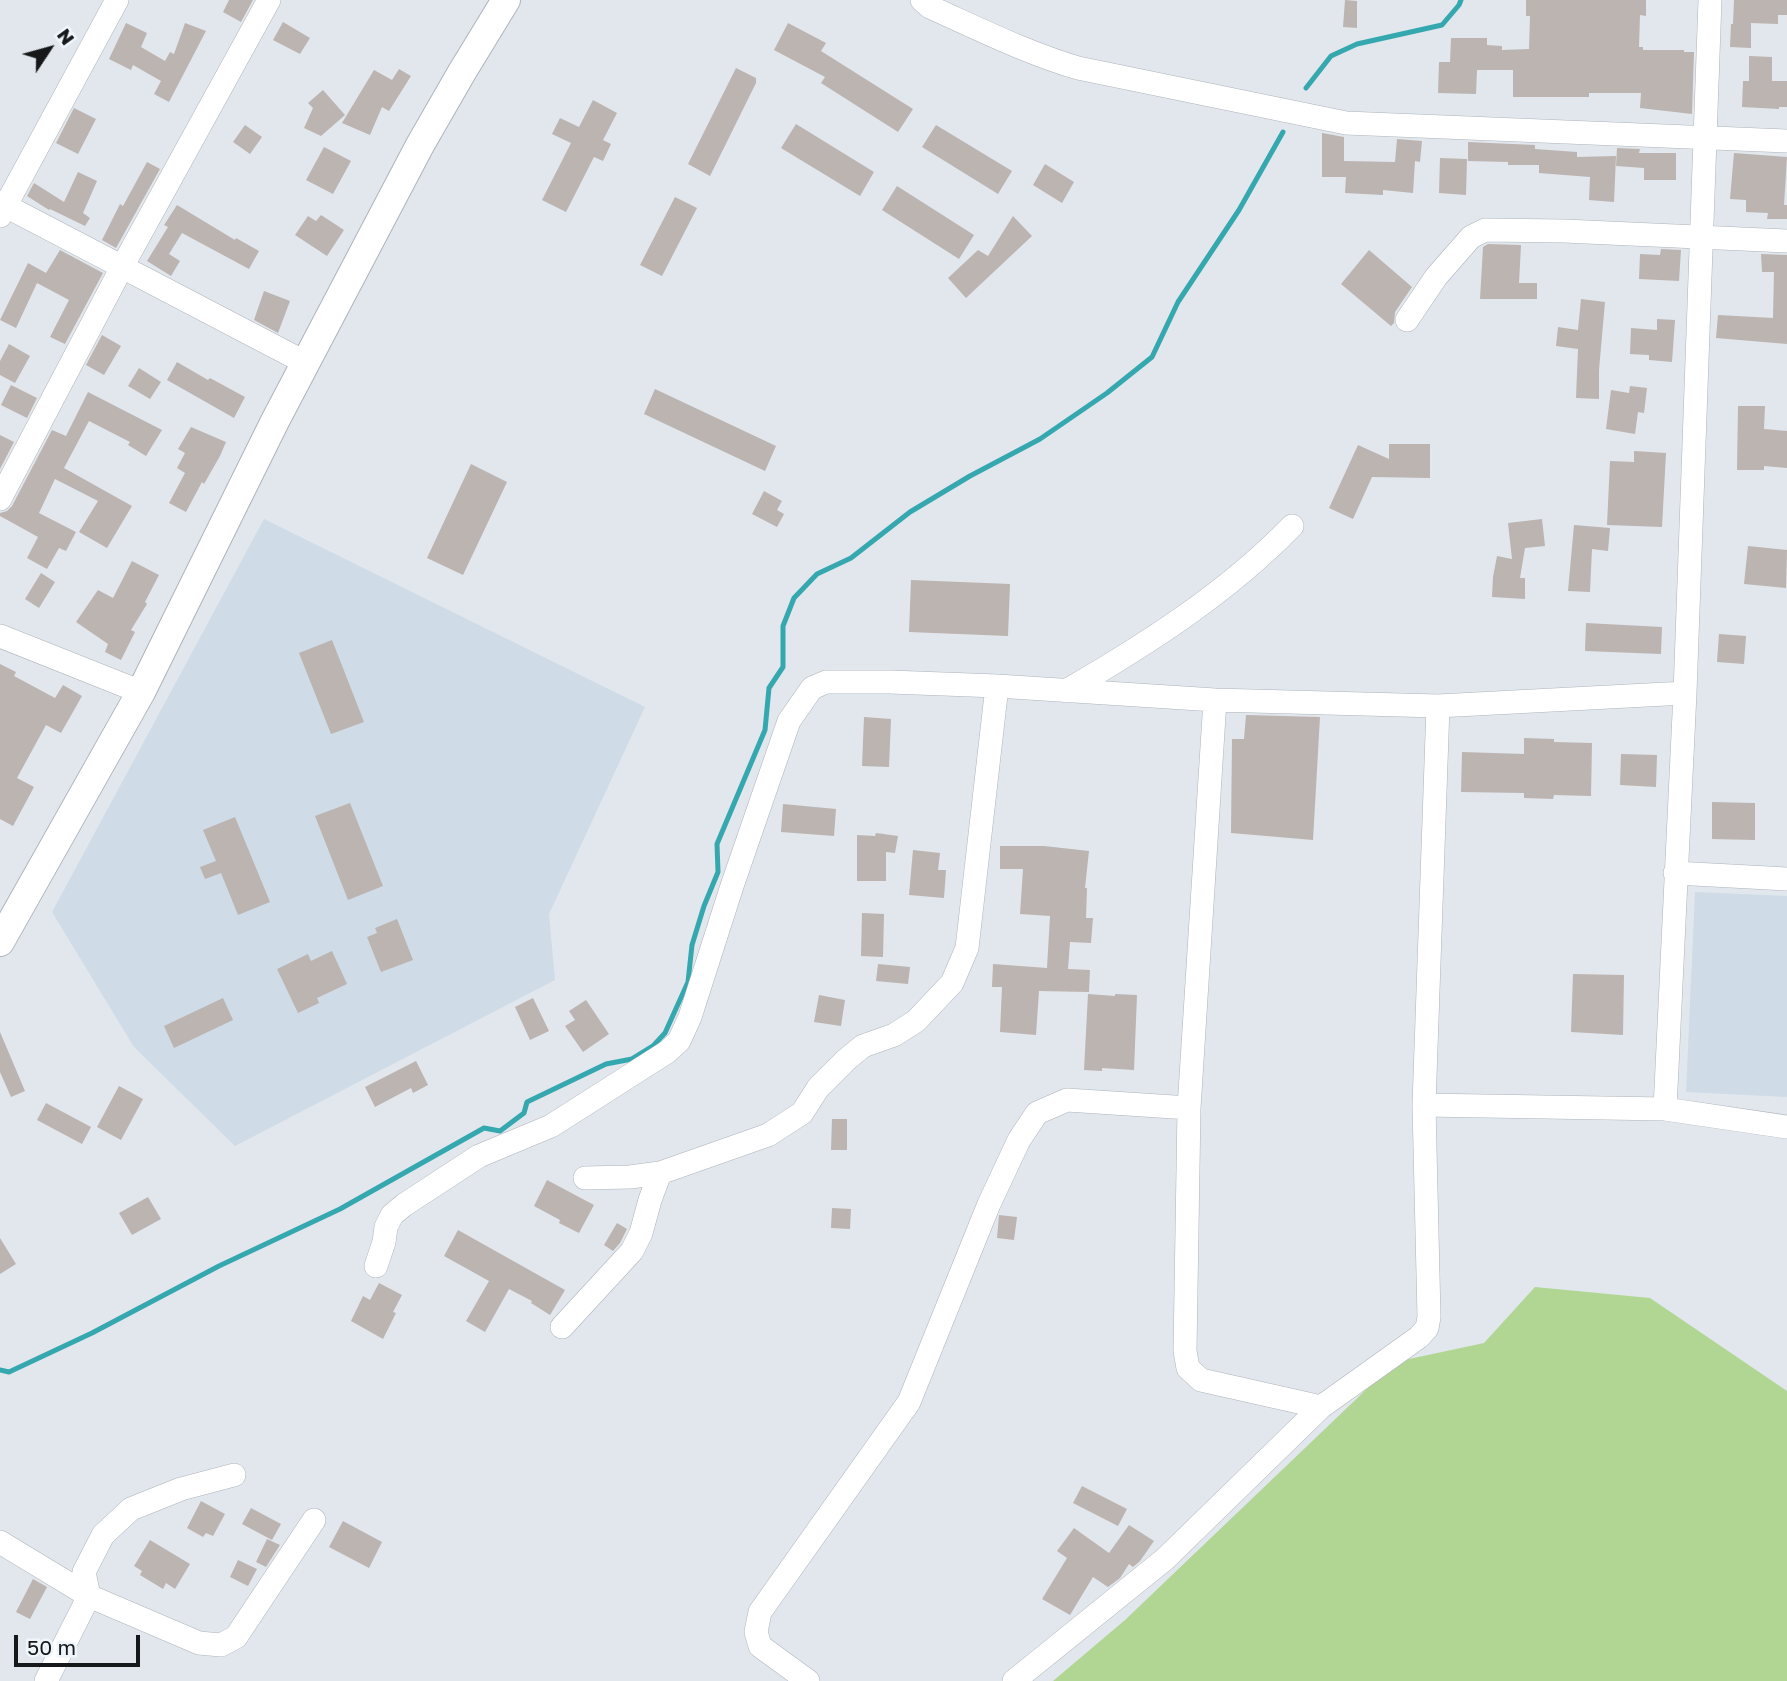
<!DOCTYPE html>
<style>
body{margin:0}
#map{position:relative;width:1787px;height:1681px;overflow:hidden;background:#e1e7ed;font-family:"Golos Text",sans-serif}
canvas{display:block}
.north{position:absolute;left:14px;top:14px;width:70px;height:70px;-webkit-text-stroke:5px #eef5fb;paint-order:stroke;rotate:54deg;font-size:19px;font-weight:700;line-height:28px;text-align:center;color:#16181a}
.north::after{content:'';display:block;margin:auto;width:24px;height:32px;background:#16181a;clip-path:polygon(50% 0,100% 100%,50% 72%,0 100%)}
.scale{position:absolute;left:14px;top:1635px;width:126px;height:32px;box-sizing:border-box;border:4px solid #16181a;border-top:0;padding-left:9px;font-size:21px;line-height:24px;white-space:nowrap;color:#16181a;-webkit-text-stroke:5px #eef5fb;paint-order:stroke}
</style>
<div id="map">
<canvas width="1787" height="1681"></canvas>
<div class="north">N</div>
<div class="scale">50 m</div>
</div>
<script>
const g = document.querySelector('canvas').getContext('2d');
g.lineJoin = 'round';
function fill(path, color) { g.fillStyle = color; g.fill(path, 'evenodd'); }
function trace(path, color, width, dash) { g.strokeStyle = color; g.lineWidth = width; g.lineCap = dash ? 'butt' : 'round'; g.setLineDash(dash || []); g.stroke(path); }
fill(new Path2D(`
 M264,519L645,707L549,914L555,980L235,1146L134,1047L52,912Z
 M1695,892L1787,896V1097L1686,1092Z`), '#cfdbe6');
fill(new Path2D(`
 M1535,1287L1650,1298L1787,1391V1681H1053L1125,1620L1395,1362L1484,1343Z`), '#b1d694');
trace(new Path2D(`
 M1306,88L1331,56L1357,44L1442,25L1459,5L1461,0
 M0,1370L9,1372L92,1333L219,1266L340,1209L484,1128L500,1131L524,1113L527,1102L606,1064L632,1059L653,1046L665,1033L688,982L692,945L704,906L718,872L717,844L765,730L769,688L783,667V626L794,598L817,574L851,558L910,512L970,476L1040,439L1107,393L1152,357L1178,302L1239,210L1283,132`), '#35a8af', 5);
fill(new Path2D(`
 M229,0H253L241,22L223,12Z
 M1345,0L1357,1V28L1343,27Z
 M1526,0H1646V16L1640,15L1639,47H1643V50H1684V52H1694L1692,114L1640,108L1641,93H1589V97H1513V70H1477L1476,94L1438,93L1439,62H1450L1451,38H1487V45L1502,46V50L1529,49L1530,16H1526Z
 M1734,0H1787V15H1778V24L1751,23V48L1730,47L1731,24H1733Z
 M283,22L310,38L300,54L273,40Z
 M126,23L147,33L141,47L165,61L170,52L174,54L185,23L206,31L169,102L154,94L161,81L133,65L131,70L109,59Z
 M788,23L826,43L821,51L913,109L898,132L821,83L825,77L774,50Z
 M1749,56L1772,57V81H1787V107H1779V109L1742,107L1743,81H1749Z
 M736,68L756,78V83L710,176L688,164Z
 M399,69L411,76L389,111L382,107L370,135L342,123L374,70L392,80Z
 M323,90L345,115L321,136L304,128L313,108L308,103Z
 M593,100L617,113L603,140L611,144L603,161L594,157L566,212L542,200L571,143L552,134L560,118L579,127Z
 M74,108L96,119L78,154L56,143Z
 M796,124L874,172L860,196L781,148Z
 M245,125L262,137L250,154L233,142Z
 M936,125L1012,171L998,194L922,147Z
 M1322,133L1344,137V161L1395,162L1397,139L1422,141L1420,162L1415,161L1413,193L1383,190V195L1345,193L1346,177H1322Z
 M1468,142L1535,145V149L1577,152V157L1616,156L1614,202L1589,200L1590,177L1539,173V165H1508V162L1468,161Z
 M324,147L351,161L333,194L306,180Z
 M1617,148L1640,149L1639,153H1676V180H1644V168L1616,166Z
 M1734,153L1787,157L1784,205H1787V219H1767L1768,213L1746,212V200L1730,199Z
 M1440,158L1467,159L1466,195L1439,193Z
 M147,162L160,169L116,248L102,240L120,204L123,206Z
 M1045,164L1074,182L1062,203L1033,185Z
 M78,172L97,181L83,213L90,218L85,226L50,209L49,210L27,196L34,183L64,202Z
 M897,186L974,235L959,259L882,210Z
 M675,197L697,208L662,276L640,265Z
 M177,205L235,240L236,238L259,251L249,269L182,233L169,254L180,261L171,276L147,261L168,227L164,225Z
 M321,215L344,230L327,256L295,235L308,216L316,221Z
 M1013,216L1032,236L966,298L948,278L978,250L988,256Z
 M1488,244L1521,245L1519,283H1537V299H1480L1483,247Z
 M1661,249L1681,250L1679,281L1639,279L1640,254L1660,255Z
 M60,250L103,273L65,344L50,337L69,300L37,283L16,328L0,320L28,263L46,273Z
 M1369,250L1412,287L1395,312L1394,323L1391,326L1341,284Z
 M1761,254L1787,255V344L1716,338L1718,315L1773,318L1774,272H1762Z
 M264,291L290,301L278,333L254,320Z
 M1581,299L1605,302L1599,370V399L1576,398L1578,349L1556,346L1558,327L1578,330Z
 M1657,319L1675,320L1672,362L1649,360V355L1630,354L1631,328L1657,330Z
 M102,335L121,346L104,375L86,365Z
 M9,344L30,356L15,383L0,375V361Z
 M177,362L208,380L210,378L245,397L234,418L167,380Z
 M139,368L161,382L150,399L128,386Z
 M11,385L37,398L27,418L1,405Z
 M1630,386L1647,388L1644,413L1638,412L1635,434L1606,429L1611,390L1629,393Z
 M655,389L776,446L765,471L644,414Z
 M88,392L162,430L146,456L128,445L130,442L89,421L64,468L132,506L107,548L79,532L98,501L55,479L39,513L76,532L66,551L59,548L47,569L27,558L38,537L0,516V513L7,511L12,506L52,430L66,436Z
 M1738,406H1765L1764,429L1787,431V468L1764,466V470H1737Z
 M191,427L226,442L220,456L204,484L202,482L186,512L169,503L185,473L177,468L185,453L178,449Z
 M0,435L14,442L0,469Z
 M1389,444H1430V478L1372,477L1353,519L1329,508L1358,445L1389,459Z
 M1634,451L1666,453L1662,527L1607,525L1610,461L1634,462Z
 M471,464L507,482L463,575L427,558Z
 M764,491L782,501L777,510L784,514L777,527L752,514Z
 M1542,519L1545,546L1525,548L1520,578H1525V599L1492,597L1493,577L1497,556L1512,559L1508,523Z
 M1574,525L1610,528L1608,551L1592,549L1590,592L1568,591Z
 M1748,546L1787,550L1786,588L1744,584Z
 M132,561L159,575L145,602L147,604L131,630L135,632L121,660L105,652L108,644L76,622L98,590L113,598Z
 M41,573L55,582L39,608L25,599Z
 M911,580L1010,584L1008,636L909,632Z
 M1586,623L1662,627L1661,654L1585,651Z
 M1719,634L1746,636L1744,664L1717,662Z
 M332,640L364,722L331,734L299,653Z
 M0,664L16,672L14,676L55,698L63,685L82,696L61,733L46,725L17,778L34,787L13,826L0,819Z
 M1246,715L1320,717L1313,840L1231,833L1232,739H1244Z
 M864,717L891,719L889,767L862,766Z
 M1524,738L1554,739V742L1592,743L1591,796L1554,795L1553,799L1524,798V793L1461,792L1462,752L1524,754Z
 M1621,754L1657,755L1656,787L1620,785Z
 M1712,802L1755,803V840L1712,839Z
 M350,803L383,886L348,900L315,816Z
 M783,804L836,809L834,836L781,832Z
 M235,817L270,902L238,915L221,873L205,879L200,867L216,861L203,830Z
 M876,833L898,836L895,853L886,852V881H857V835L875,836Z
 M1000,846H1044L1089,851L1085,888H1087L1086,918H1093L1091,943L1070,942L1068,969L1090,970L1089,992L1039,991L1036,1035L1000,1032L1002,987H992L993,964L1047,968L1050,916L1020,914L1023,869H1000Z
 M913,850L940,853L938,870H946L944,898L909,895Z
 M862,913L884,914L883,957L861,956Z
 M397,919L413,960L381,972L367,937L377,933L375,928Z
 M332,951L347,984L317,998L319,1003L298,1013L277,969L308,954L311,961Z
 M878,964L910,967L908,984L876,981Z
 M1573,974L1624,975L1623,1035L1571,1032Z
 M1088,994L1115,996V994L1137,995L1134,1070L1102,1068V1071L1084,1070Z
 M819,995L845,1000L841,1026L814,1022Z
 M223,998L233,1020L174,1048L164,1026Z
 M533,998L549,1031L530,1040L515,1007Z
 M586,1000L609,1034L583,1052L565,1026L575,1020L569,1011Z
 M0,1032L25,1091L11,1097L0,1072Z
 M416,1061L428,1085L413,1093L411,1088L375,1107L365,1087Z
 M119,1086L143,1099L121,1140L97,1127Z
 M46,1103L91,1127L82,1144L37,1120Z
 M832,1119H847V1150H831Z
 M547,1180L594,1205L579,1233L559,1223L560,1220L534,1206Z
 M148,1197L161,1219L132,1235L119,1213Z
 M832,1208L851,1209L850,1229L831,1228Z
 M999,1215L1017,1217L1014,1240L997,1238Z
 M617,1223L627,1229L620,1243L613,1251L604,1245Z
 M458,1230L565,1290L550,1315L531,1303L532,1301L509,1289L485,1332L466,1321L489,1281L444,1256Z
 M0,1238L16,1264L0,1274Z
 M379,1283L402,1295L393,1312L396,1313L383,1339L351,1321L363,1296L370,1300Z
 M1082,1486L1127,1509L1118,1526L1073,1503Z
 M201,1501L225,1514L213,1536L206,1533L203,1537L187,1528Z
 M251,1508L281,1524L272,1540L242,1524Z
 M343,1521L382,1542L369,1568L329,1547Z
 M1129,1525L1154,1541L1140,1561L1133,1567L1129,1564L1120,1578L1108,1587L1093,1577L1070,1615L1042,1599L1067,1558L1057,1551L1074,1528L1109,1553Z
 M267,1539L280,1545L266,1567L256,1562Z
 M150,1540L190,1564L175,1589L166,1583L163,1589L140,1575L142,1571L134,1566Z
 M238,1560L257,1569L248,1586L230,1577Z
 M33,1579L47,1587L30,1619L16,1612Z`), '#bcb4b0');
const minor = new Path2D(`
 M922,0L930,7C979,29 1027,53 1078,68L1346,123L1787,141
 M0,203L306,363
 M0,216L117,0
 M1407,320L1436,277L1471,237L1485,230L1564,231L1787,241
 M0,499L122,267L269,0
 M0,636L141,692
 M1066,691C1147,644 1227,593 1292,526
 M1215,700L1189,1108L1185,1351L1188,1368L1201,1380L1321,1407
 M1675,873L1787,879
 M1424,1105L1665,1109L1787,1127
 M1665,1109L1685,693L1710,0
 M585,1178L630,1177L660,1173L768,1135L802,1113L818,1088L847,1059L863,1046L894,1035L916,1021L952,983L967,948L997,686
 M376,1266L384,1242L386,1227L392,1215L404,1205L479,1156L551,1126L667,1052L679,1041L690,1017L732,886L789,721L812,688L826,682H890L997,686L1215,700L1438,706L1685,693
 M562,1327L632,1251L641,1233L650,1200L660,1173
 M0,1542L89,1596L199,1643L221,1645L236,1637L314,1520
 M46,1681L89,1596L84,1572L103,1535L131,1509L181,1489L234,1475
 M808,1681L760,1646L756,1632L760,1612L909,1402L989,1204L1019,1140L1037,1113L1067,1100L1189,1108
 M1014,1681L1165,1559L1321,1407L1419,1337L1427,1328L1429,1317L1424,1105L1438,706`);
const major = new Path2D(`
 M0,942L141,692L275,421L420,145L462,72L506,0`);
trace(minor, '#aeb4b9', 24);
trace(major, '#aeb4b9', 30);
trace(minor, '#fff', 23);
trace(major, '#fff', 28);
</script>
